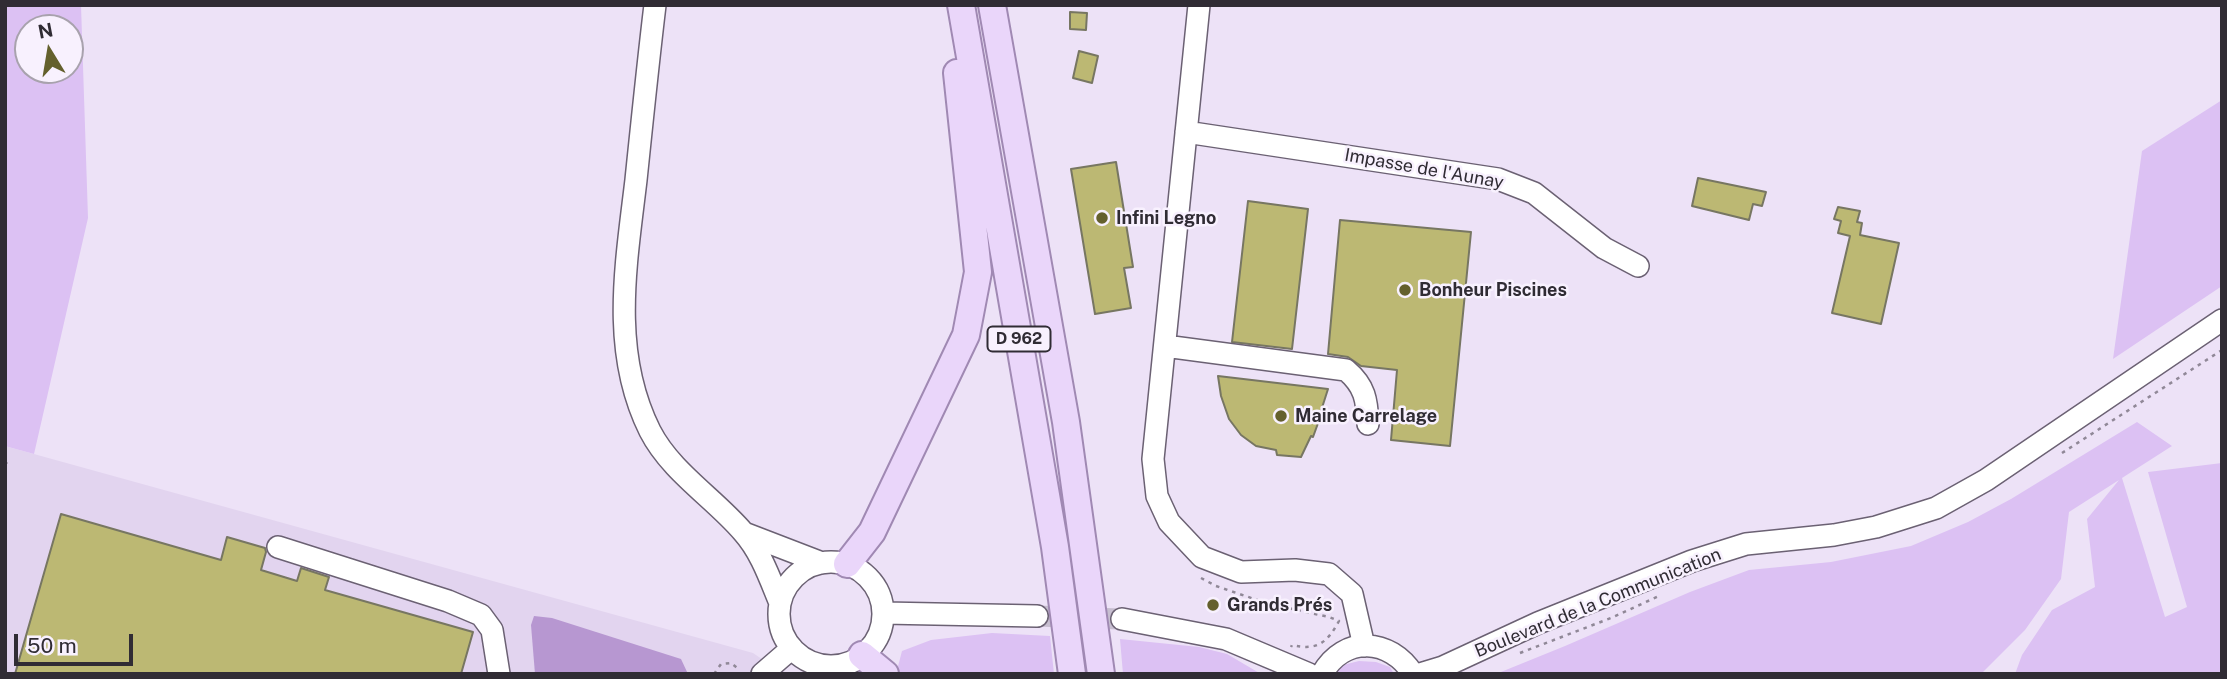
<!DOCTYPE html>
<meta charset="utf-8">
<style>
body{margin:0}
#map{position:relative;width:2227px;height:679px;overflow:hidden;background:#ede2f7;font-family:"Public Sans",sans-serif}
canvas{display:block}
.frame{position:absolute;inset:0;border:7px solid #302c34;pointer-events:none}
.north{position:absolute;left:14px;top:14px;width:70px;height:70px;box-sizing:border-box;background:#f8f1fe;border:2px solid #a8a2ad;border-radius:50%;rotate:349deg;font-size:19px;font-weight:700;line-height:28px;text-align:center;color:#302c34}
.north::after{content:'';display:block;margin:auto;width:24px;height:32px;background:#64602d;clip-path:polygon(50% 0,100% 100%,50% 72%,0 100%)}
.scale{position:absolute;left:14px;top:634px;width:119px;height:32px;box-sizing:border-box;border:4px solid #302c34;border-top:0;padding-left:9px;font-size:21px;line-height:24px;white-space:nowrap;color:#302c34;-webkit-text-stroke:5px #f8f1fe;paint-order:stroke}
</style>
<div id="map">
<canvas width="2227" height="679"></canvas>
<div class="frame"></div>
<div class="north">N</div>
<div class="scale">50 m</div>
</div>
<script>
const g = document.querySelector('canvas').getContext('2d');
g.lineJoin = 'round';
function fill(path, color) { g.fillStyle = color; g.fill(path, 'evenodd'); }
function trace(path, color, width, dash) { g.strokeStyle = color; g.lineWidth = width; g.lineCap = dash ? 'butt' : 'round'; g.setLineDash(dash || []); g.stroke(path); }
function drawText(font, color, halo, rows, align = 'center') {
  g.font = font + ' "Public Sans",sans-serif'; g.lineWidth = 5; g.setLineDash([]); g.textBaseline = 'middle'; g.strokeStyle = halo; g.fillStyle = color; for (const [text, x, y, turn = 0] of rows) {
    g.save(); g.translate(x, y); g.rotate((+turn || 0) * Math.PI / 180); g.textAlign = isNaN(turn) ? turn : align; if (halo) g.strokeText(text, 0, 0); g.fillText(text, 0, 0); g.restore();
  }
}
fill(new Path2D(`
 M5,446L753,653L784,674H5Z`), '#e2d4ef');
fill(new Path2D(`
 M5,5H81L88,218L34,454L5,446ZM28,28H70V70H28Z
 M2222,100V286L2113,359L2142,151Z
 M2137,422L2172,446L2122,478L2165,617L2187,607L2148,472L2222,463V674H2015L2022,655L2052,610L2095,587L2087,519L2119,480L2069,512L2061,579L2025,630L1981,674H1496L1565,646L1690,592L1749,570L1831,562L1911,546L1968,522L2011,499Z
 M992,633L1050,636L1054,674H896L902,651L931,640Z
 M1120,639L1199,647L1227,654L1261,674H1123Z
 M1359,661L1376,662L1390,667L1394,674H1334L1343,665Z`), '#dcc1f3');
fill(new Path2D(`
 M534,616L552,618L681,659L688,674H535L531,625Z`), '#b797d1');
const building = new Path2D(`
 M1070,12L1087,13L1086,30L1070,29Z
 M1079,51L1098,56L1092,83L1073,78Z
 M1116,162L1133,267L1124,268L1131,308L1095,314L1071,169Z
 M1698,178L1766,192L1762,206L1753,204L1749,220L1692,206Z
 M1248,201L1308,209L1292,349L1232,342Z
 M1838,207L1860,211L1857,222L1862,223L1860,235L1899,243L1881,324L1832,313L1850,236L1838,233L1841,221L1834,219Z
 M1340,220L1471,232L1450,446L1391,440L1397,370L1361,366L1348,357L1328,354Z
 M1218,376L1328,389L1320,414L1321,415L1313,437L1311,436L1301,457L1277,455L1276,450L1256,446L1241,435L1229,419L1221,396Z
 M61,514L221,560L227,537L265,548L266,552L261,570L297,581L301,568L329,577L325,590L473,632L461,674H15Z`);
fill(building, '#bcb873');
trace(building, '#777662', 2);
trace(new Path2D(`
 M1037,616L1122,619`), '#c7bed0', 21, [21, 10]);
const minor = new Path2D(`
 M655,5C648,63 642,122 636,180C626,265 610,351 650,431C671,472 714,498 743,532C761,552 770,579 780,603
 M1199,5L1153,459L1157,496L1169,522L1202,557L1241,572L1295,570L1329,574L1352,594L1364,646
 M1186,132L1498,179L1534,193L1604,248L1638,266
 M1165,346L1346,370C1365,386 1367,400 1368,424
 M744,533L822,563
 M278,547L448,601L481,615L492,630L499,674
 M779 614a52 52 0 1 1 104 0a52 52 0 1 1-104 0Z
 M884,613L1037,616
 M1122,619L1226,639L1309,674
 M762,674L792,648
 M1322,674C1344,635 1390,638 1413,674
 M1420,674L1443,667L1538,623L1692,561L1746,544L1834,535L1876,527L1936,508L1986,480L2222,320`);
const major = new Path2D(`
 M961,5L1055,547L1072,674
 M992,5L1066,422L1101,674
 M847,564L872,532L966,335L978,272L957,73
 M862,655L885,674`);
trace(minor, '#6b6173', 24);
trace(major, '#a089b3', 30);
trace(new Path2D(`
 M2062,453L2222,350
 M5,461L7,464L5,472
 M1201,578L1216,586L1269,604L1329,617L1339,621C1327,643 1317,651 1292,645L1291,647
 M1520,653L1611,618L1659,596
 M714,674L721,664L731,663L740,670`), '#908897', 2.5, [3.5, 5]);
trace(minor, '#fff', 21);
trace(major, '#ead6fa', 26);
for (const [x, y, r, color] of [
 [1102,218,7,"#64602d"],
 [1405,290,7,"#64602d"],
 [1281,416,7,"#64602d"],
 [1213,605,7,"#64602d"]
]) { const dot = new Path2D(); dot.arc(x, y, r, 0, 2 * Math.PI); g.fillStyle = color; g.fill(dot); trace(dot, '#f8f1fe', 2.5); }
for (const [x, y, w] of [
 [1019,339,63]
]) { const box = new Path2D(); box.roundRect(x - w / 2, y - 12.5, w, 25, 5); g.fillStyle = '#f8f1fe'; g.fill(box); trace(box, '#302c34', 2); }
drawText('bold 16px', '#302c34', null, [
 ["D 962",1019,339]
]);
drawText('18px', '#302c34', '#f8f1fe', [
 ["Impasse de l'Aunay",1424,169,10],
 ["Boulevard de la Communication",1598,603,-22]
]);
drawText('bold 18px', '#302c34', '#f8f1fe', [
 ["Infini Legno",1116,218],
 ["Bonheur Piscines",1419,290],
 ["Maine Carrelage",1295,416],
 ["Grands Prés",1227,605]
], 'left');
</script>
